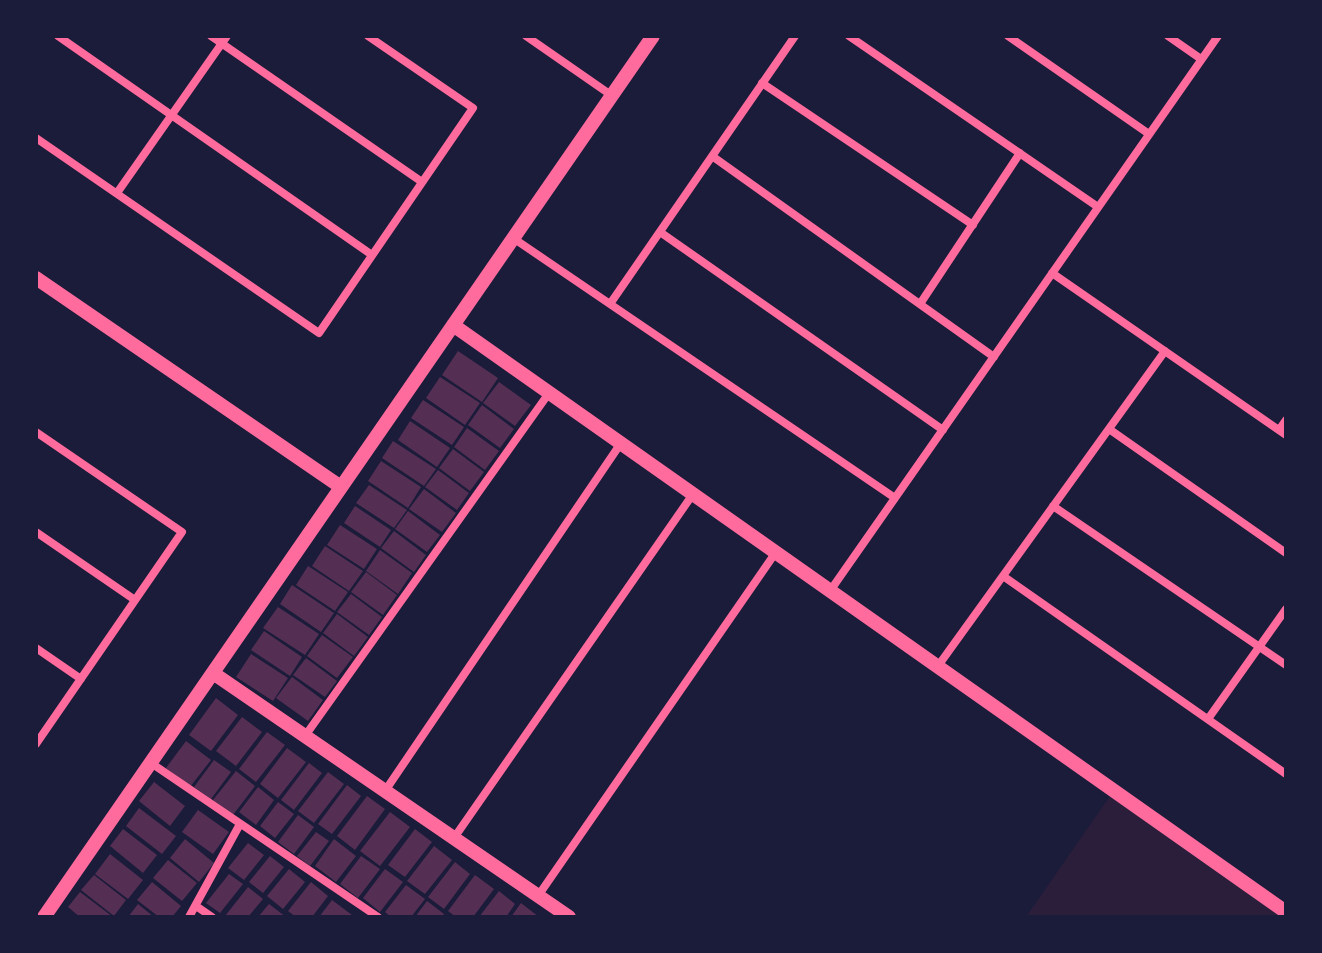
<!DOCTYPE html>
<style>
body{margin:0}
#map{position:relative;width:1322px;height:953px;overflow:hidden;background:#1b1b3a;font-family:"Playfair Display",serif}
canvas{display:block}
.frame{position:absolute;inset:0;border:38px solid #1b1b3a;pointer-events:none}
</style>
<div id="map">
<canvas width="1322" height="953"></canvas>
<div class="frame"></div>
</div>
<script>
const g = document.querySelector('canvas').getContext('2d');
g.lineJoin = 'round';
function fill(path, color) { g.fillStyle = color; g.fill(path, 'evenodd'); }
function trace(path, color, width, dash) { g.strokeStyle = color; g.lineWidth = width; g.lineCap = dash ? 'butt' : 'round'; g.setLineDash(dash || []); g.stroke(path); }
fill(new Path2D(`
 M1114,790L1283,917H1026Z`), '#2a1e3b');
fill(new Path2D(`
 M458,351L498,378L482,402L442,375Z
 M440,377L480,403L465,425L426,398Z
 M499,382L531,405L515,426L483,403Z
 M423,400L464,427L452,445L411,418Z
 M482,405L514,429L500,448L468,425Z
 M410,421L450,448L437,467L398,440Z
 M467,428L499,451L485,470L454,447Z
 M393,441L436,469L424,486L382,458Z
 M453,449L484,472L470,491L439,468Z
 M381,461L421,487L408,508L368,481Z
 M438,470L469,493L457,510L425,487Z
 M369,485L407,510L394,528L356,503Z
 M424,489L456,513L442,532L409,509Z
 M355,506L391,530L380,547L344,523Z
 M408,511L440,535L427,552L395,529Z
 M340,525L377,549L364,569L327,545Z
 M394,531L426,555L414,572L381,548Z
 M325,546L363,571L349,591L312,566Z
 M380,550L412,573L398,594L366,571Z
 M308,566L348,592L335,611L296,585Z
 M366,572L397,595L383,615L351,592Z
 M292,585L334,613L321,632L280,604Z
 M351,594L382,617L369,635L337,612Z
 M278,607L319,634L305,655L263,628Z
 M337,614L368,637L354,656L323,633Z
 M264,631L302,657L290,676L251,650Z
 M322,635L353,657L337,678L307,656Z
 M251,654L288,678L273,701L236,677Z
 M306,658L337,681L325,697L293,675Z
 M292,677L323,700L308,721L276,698Z
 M216,698L238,715L211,751L189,735Z
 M242,717L262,732L236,766L216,751Z
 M267,732L285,745L256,782L239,769Z
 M186,741L211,760L190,787L166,768Z
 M287,748L306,762L278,798L260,784Z
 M214,760L231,772L211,799L194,787Z
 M309,763L322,773L294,810L281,800Z
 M236,771L255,786L233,815L213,800Z
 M328,772L344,784L314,823L298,811Z
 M154,782L185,806L170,826L139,801Z
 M347,785L361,796L332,834L318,824Z
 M258,787L274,800L256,825L239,812Z
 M367,796L385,809L355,850L337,836Z
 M278,802L294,814L275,838L260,826Z
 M139,808L176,836L162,854L126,826Z
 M198,810L229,832L213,854L182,832Z
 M390,812L410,827L380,866L360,851Z
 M298,815L314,827L294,854L278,842Z
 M123,829L157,855L143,873L110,846Z
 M415,829L432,842L405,877L388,865Z
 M316,832L329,841L310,866L297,856Z
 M185,839L214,863L199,882L170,858Z
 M334,839L356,856L336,882L315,866Z
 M248,843L264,855L244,880L228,868Z
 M434,846L452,860L425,894L407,881Z
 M110,854L143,880L128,899L95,874Z
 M270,856L284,867L263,893L249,882Z
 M361,856L380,869L358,898L340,884Z
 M168,860L197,883L182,901L153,878Z
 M455,862L470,874L444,909L428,897Z
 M289,869L305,882L283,909L267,896Z
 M385,869L403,882L380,912L363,898Z
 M229,874L243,884L220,913L206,903Z
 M94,875L126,900L114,916L81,890Z
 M475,875L494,889L473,917H456L448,911Z
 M152,882L181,906L172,917H159L137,900Z
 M311,882L328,896L312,917H296L288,911Z
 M406,885L425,899L411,917H391L385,912Z
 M248,887L263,899L248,917H227L225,916Z
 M499,891L515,904L506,917H479Z
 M80,892L113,917H80L68,907Z
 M332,900L352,915L350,917H319Z
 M427,901L444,914L442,917H415Z
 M521,903L539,917H511Z
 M138,904L154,917H128Z
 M269,904L286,917H258Z`), '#542f53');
trace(new Path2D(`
 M58,36L372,255
 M211,36L422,182
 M526,36L611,95
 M849,36L1098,207
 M1008,36L1149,134
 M1168,36L1201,59
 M762,83L973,225
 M36,138L319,333L473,108L368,36
 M712,156L994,357
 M117,193L227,36
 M660,232L943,430
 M513,238L895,498
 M1052,273L1286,435
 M610,304L795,36
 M920,304L1020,153
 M1109,429L1286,553
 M1279,430L1286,420
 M36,432L182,532L36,744
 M1053,506L1286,665
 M36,532L135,600
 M1003,576L1286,774
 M830,591L1218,36
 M36,648L81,679
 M938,666L1165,351
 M1208,719L1286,609
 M305,736L549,393
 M151,763L378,917
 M385,791L621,443
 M454,838L693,494
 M538,896L776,552
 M196,906L212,917
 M189,917L240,824`), '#ff6b9d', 8);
trace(new Path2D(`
 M36,278L341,487
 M453,325L1286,912
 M213,673L569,917
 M44,917L653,36`), '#ff6b9d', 14);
</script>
